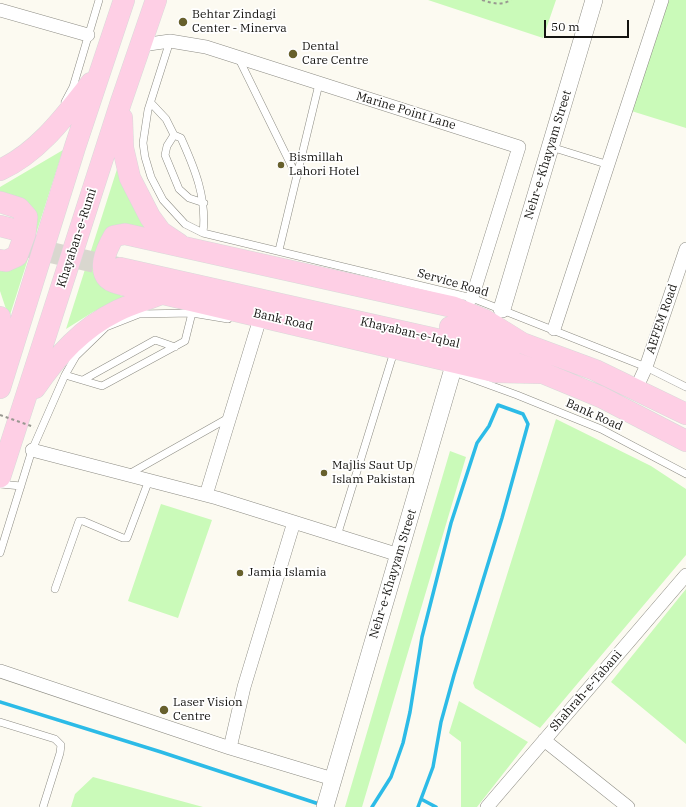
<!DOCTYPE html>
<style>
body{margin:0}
#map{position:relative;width:686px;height:807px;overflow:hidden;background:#fcfaf1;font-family:"IBM Plex Serif",serif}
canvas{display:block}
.scale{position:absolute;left:544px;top:20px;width:85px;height:18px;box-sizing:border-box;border:2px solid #141310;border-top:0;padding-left:5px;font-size:12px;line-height:14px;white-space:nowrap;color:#141310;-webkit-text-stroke:3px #fff;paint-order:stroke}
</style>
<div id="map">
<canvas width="686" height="807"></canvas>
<div class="scale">50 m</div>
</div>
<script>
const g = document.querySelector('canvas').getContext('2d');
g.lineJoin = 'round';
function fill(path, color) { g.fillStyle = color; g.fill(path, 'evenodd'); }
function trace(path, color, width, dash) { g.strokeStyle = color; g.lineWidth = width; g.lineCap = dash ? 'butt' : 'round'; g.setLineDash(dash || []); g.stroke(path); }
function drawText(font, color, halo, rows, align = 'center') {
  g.font = font + ' "IBM Plex Serif",serif'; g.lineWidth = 3.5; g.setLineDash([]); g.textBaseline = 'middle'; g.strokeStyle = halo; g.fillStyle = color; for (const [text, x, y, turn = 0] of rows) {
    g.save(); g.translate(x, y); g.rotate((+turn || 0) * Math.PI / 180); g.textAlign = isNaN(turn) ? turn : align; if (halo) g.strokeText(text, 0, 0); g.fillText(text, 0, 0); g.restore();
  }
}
fill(new Path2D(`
 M428,0H556L543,38Z
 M662,0H686V128L625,109Z
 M63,150L9,318L0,291V267L35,218L0,196V187Z
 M118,166L151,230L109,227L115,293L125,297L93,312L66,329Z
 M556,419L651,466L686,489V555L540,728L475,688L473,683Z
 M450,451L466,457L362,807H345Z
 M161,504L212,520L178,618L128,601Z
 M686,589V744L611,682Z
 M459,701L528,742L477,807H461V742L449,733Z
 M93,777L203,807H71L75,794Z`), '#cafab9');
trace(new Path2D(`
 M0,702L161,752L322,805
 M421,799L436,807
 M372,807L391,777L403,743L410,712L422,637L451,523L477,443L489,426L498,405L523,414L528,424L502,518L454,675L441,722L433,767L418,807`), '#2cbbe7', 3.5);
trace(new Path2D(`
 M13,244L120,268`), '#d9d7cf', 21, [21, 10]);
const service = new Path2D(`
 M170,41L148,110L143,143L145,157L151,177L163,200L185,224L203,233L472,298L646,367L686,387
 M238,57L297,177
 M65,102L73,87L99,0
 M151,103L166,119L174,135L181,138C195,169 207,198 203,233
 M174,135L167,146L165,155L179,189L189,198L204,203
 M551,147L609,165
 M279,250L319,84
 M454,372L517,395L601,429L686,474
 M65,375L102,386L185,341L192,313
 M83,380L155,340L175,347
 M129,474L230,417
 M0,484L21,486
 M337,536L392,358
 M0,553L32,450L65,375L76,356L106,327L139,314L192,313L228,319
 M55,589L79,521H83L123,538H127L149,480
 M0,722L55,739L61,745L60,753L43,807`);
const minor = new Path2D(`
 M0,10L88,35
 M142,45L170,41L206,47L519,147L472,298
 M554,329L662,0
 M636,389L646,367L686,249
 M32,450L217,498L399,555
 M206,495L258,325
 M0,671L230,748L333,779
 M544,740L628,807
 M230,748L244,687L294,522
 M487,807L686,575`);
const tertiary = new Path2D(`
 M502,309L594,0
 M325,807L452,372L462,364L464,355`);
const primary = new Path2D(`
 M122,118L123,148L130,178L150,217L161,232L179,244
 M0,170C39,152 65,116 91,83
 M0,202L19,208L27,217L25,234L17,256L6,261L0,260
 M0,226L16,230
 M120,268L467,346L543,373L601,397L686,441
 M0,317L3,360
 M450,327L522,343L595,370L686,414
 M522,343L485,320L453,307L125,234L114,236C107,248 94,275 114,282C123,285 133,287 142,289L496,372L543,373
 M0,388L75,147L124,0
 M35,388C57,356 82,328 117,311C131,304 146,300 161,294
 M0,477L121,102L156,0`);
trace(service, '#8d8c84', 8);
trace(minor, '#8d8c84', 14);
trace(tertiary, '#8d8c84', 18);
trace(primary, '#d9d9d9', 22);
trace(new Path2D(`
 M482,0C492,3 501,6 511,0`), '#999891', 2, [3, 3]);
trace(service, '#fff', 7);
trace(minor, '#fff', 13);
trace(tertiary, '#fff', 17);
trace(primary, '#fecfe5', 21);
trace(new Path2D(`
 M0,415L34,427`), '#999891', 2, [3, 3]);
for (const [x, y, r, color] of [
 [183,22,5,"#67602c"],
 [293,54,5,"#67602c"],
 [281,165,4,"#67602c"],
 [324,473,4,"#67602c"],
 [240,573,4,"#67602c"],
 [164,710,5,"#67602c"]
]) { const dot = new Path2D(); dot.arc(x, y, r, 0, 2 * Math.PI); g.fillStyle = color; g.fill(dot); trace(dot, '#fff', 1.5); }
drawText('12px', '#141310', '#fff', [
 ["Behtar Zindagi",192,15],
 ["Center - Minerva",192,29],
 ["Dental",302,47],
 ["Care Centre",302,61],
 ["Bismillah",289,158],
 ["Lahori Hotel",289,172],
 ["Majlis Saut Up",332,466],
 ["Islam Pakistan",332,480],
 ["Jamia Islamia",248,573],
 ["Laser Vision",173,703],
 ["Centre",173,717]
], 'left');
drawText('12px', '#141310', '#fff', [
 ["Marine Point Lane",406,111,17],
 ["Nehr-e-Khayyam Street",548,155,-73],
 ["Khayaban-e-Rumi",77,238,-72],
 ["Service Road",453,283,16],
 ["AEFEM Road",662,319,-71],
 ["Bank Road",283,320,13],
 ["Khayaban-e-Iqbal",410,333,13],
 ["Bank Road",594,415,24],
 ["Nehr-e-Khayyam Street",393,574,-73],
 ["Shahrah-e-Tabani",586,691,-49]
]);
</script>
